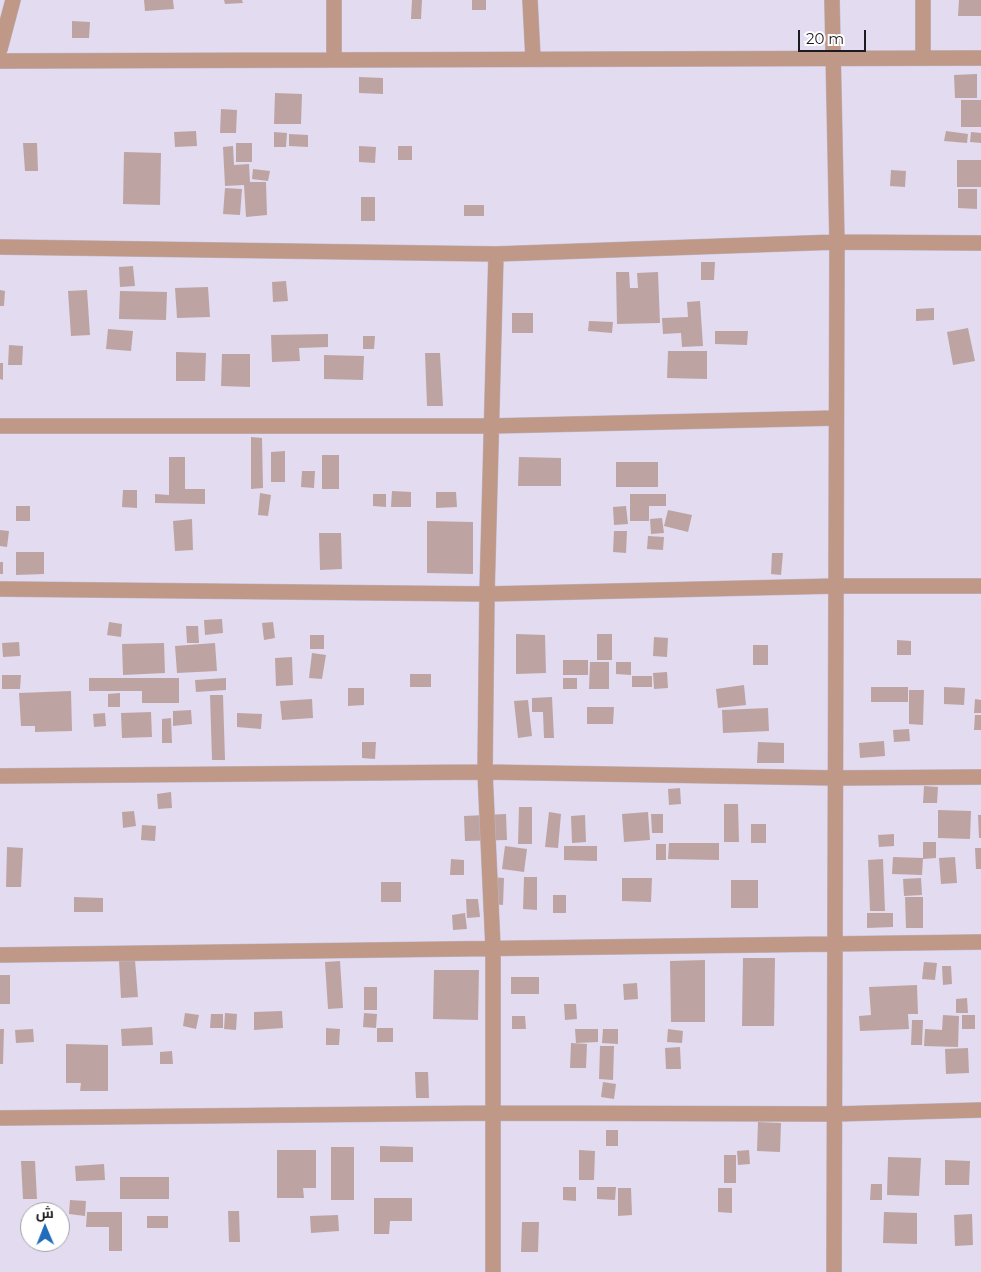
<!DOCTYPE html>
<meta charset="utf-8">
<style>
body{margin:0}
#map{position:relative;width:981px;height:1272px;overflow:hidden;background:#e3dbf0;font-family:Montserrat,Cairo,sans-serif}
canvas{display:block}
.north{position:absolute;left:20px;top:1202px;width:50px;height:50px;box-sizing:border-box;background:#fff;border:1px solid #a5a4a7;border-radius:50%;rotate:359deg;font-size:14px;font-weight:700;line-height:20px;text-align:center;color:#1d1b22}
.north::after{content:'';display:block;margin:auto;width:18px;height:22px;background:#216cbb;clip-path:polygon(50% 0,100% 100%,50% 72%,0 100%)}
.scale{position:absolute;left:798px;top:30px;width:68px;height:22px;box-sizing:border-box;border:2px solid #1d1b22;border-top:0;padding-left:6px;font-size:15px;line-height:18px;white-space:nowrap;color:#1d1b22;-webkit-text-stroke:4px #fff;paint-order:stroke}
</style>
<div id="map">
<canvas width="981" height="1272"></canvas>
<div class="north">ش</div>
<div class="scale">20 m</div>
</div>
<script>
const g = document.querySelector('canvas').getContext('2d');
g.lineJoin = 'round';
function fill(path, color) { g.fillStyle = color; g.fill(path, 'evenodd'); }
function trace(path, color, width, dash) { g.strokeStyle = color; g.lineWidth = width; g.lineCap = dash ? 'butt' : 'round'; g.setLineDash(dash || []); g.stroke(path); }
fill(new Path2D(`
 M144,0H173L174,9L145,11Z
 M224,0H242L243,3L225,4Z
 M412,0H422L421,19H411Z
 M472,0H486V10H472Z
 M959,0H981V16H958Z
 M72,21L90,22L89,38H72Z
 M977,74V98H955L954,75Z
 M359,77L383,78V94L359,93Z
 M275,93L302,94L301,124H274Z
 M961,100H981V127H961Z
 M221,109L237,110L236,133H220Z
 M196,131L197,146L175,147L174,132Z
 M946,131L968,134L967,143L944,141Z
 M274,132L287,133L286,147H274Z
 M971,132L981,133V143L970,142Z
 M289,134L308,135V147L289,146Z
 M23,143H37L38,171H25Z
 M236,143H252V162H236Z
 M233,146L234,165L249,164L250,182H266L267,215L246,217L244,185L225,186L223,147Z
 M359,146L376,147L375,163L359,162Z
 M398,146H412V160H398Z
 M124,152L161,153L160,205L123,204Z
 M957,160H981V187H957Z
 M253,169L270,171L268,181L252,179Z
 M891,170L906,171L905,187L890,186Z
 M225,188L242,189L240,215L223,214Z
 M958,189H977V209L958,208Z
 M361,197H375V221H361Z
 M464,205H484V216H464Z
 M701,262H715L714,280H701Z
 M133,266L135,286L120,287L119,267Z
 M616,272H629L630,288H638L637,273L658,272L660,323L617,324Z
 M286,281L288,301L273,302L272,282Z
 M208,287L210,317L177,318L175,288Z
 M0,290L5,291L4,306H0Z
 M87,290L90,335L71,336L68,291Z
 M120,291L167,292L166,320L119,319Z
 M700,301L703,346L682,347L681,333L663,334L662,318L688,317L687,302Z
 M934,308V320L916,321V309Z
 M512,313H533V333H512Z
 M589,321L613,322L612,333L588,331Z
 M968,328L975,361L953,365L947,332Z
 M108,329L133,331L131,351L106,349Z
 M715,331H748L747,345L715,344Z
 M328,334V347L299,348L300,361L272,362L271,335Z
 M363,336H375L374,349H363Z
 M9,345L23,346L22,365H8Z
 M668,351H707V379L667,378Z
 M176,352L206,353L205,381H176Z
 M425,353H440L443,406H427Z
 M222,354H250V387L221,386Z
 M324,355L364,356L363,380L324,379Z
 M0,363H3V380L0,379Z
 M251,437L262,438L263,488L251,489Z
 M285,451V482H271V452Z
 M322,455H339V489H322Z
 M169,457H185V489H205V504L155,503V494L169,495Z
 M519,457L561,458V486H518Z
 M616,462H658V487H616Z
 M302,471H315L314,488L301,487Z
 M123,490H137V508L122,507Z
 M392,491L411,492V507H391Z
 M436,492H456L457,507L436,508Z
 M260,493L271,495L268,516L258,515Z
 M373,494H386V507L373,506Z
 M630,494H666V506H649V521H630Z
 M16,506H30V521H16Z
 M626,506L628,524L614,525L613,507Z
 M668,510L692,515L688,532L664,526Z
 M662,518L664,533L651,534L650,519Z
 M192,519L193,550L175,551L173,521Z
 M427,521L473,522V574L427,573Z
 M0,530L9,531L7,547L0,546Z
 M614,531H627L626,553L613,552Z
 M319,533H341L342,569L320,570Z
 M648,536L664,537L663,550L647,549Z
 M16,552H44V574L16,575Z
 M772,553H783L781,575L771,574Z
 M0,562H3V574H0Z
 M222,619L223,633L205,635L204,620Z
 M109,622L122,624L121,637L107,635Z
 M273,622L275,638L264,640L262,623Z
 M186,626H198L199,643H187Z
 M516,634L545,635L546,673L516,674Z
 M597,634H612V660H597Z
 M310,635H324V649H310Z
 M654,637L668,638L667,657L653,656Z
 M897,640L911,641V655H897Z
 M19,642L20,656L3,657L2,643Z
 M164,643L165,673L123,675L122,644Z
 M215,643L217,671L177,673L175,646Z
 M753,645H768V665H753Z
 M312,653L326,655L322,679L309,678Z
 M292,657L293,685L276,686L275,658Z
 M563,660H588V675H563Z
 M590,662H609V689H589Z
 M616,662H631V675L616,674Z
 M667,672L668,688L654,689L653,673Z
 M410,674H431V687H410Z
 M2,675H21L20,689H2Z
 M632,676H652V687H632Z
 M89,678H179V703H142V691H89Z
 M226,678V690L196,692L195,680Z
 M563,678H577V689H563Z
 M744,685L746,705L718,708L716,689Z
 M871,687H908V702H871Z
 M944,687L965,688L964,705L944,704Z
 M348,688H364V705L348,706Z
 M909,690H924L923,725L909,724Z
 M71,691L72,731L35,732V726H21L19,693Z
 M120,693V707H108V694Z
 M210,695H223L225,760H212Z
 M552,697L554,738H544L543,712H532V698Z
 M312,699L313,718L282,720L280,701Z
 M975,699L981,700V713H974Z
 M528,700L532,736L518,738L514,701Z
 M587,707H614L613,724H587Z
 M768,708L769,731L723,733L722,710Z
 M191,710L192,724L173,726V711Z
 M151,712L152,737L122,738L121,713Z
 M105,713L106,726L94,727L93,714Z
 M237,713L262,714L261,729L237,727Z
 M975,715H981V730H974Z
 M171,718L172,743H162V719Z
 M909,729L910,741L894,742L893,730Z
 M884,741L885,756L860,758L859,743Z
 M362,742H376L375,759L362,758Z
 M758,742L784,743V763H757Z
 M924,786L938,787L937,803H923Z
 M680,788L681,804L669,805L668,789Z
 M171,792L172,808L158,809L157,794Z
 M724,804H738L739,842H724Z
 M519,807H532V844H518Z
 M938,810L971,811L970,839L938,838Z
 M134,811L136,826L123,828L122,812Z
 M549,812L561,814L558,848L545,847Z
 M648,812L650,840L624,842L622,814Z
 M506,814L507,840L465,841L464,816Z
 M651,814H663V833H652Z
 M585,815L586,842L572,843L571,816Z
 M978,815H981V838H979Z
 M751,824H766V843H751Z
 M142,825L156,826L155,841L141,840Z
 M894,834V846L879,847L878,835Z
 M923,842H936V858L923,859Z
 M669,843H719V860L668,859Z
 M656,844H666V860H656Z
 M505,846L527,849L524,872L502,869Z
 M564,846H597V861L564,860Z
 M7,847L23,848L21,887H6Z
 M975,848H981V869H976Z
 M893,857L923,858L922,875L892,874Z
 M955,857L957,883L941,884L939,858Z
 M451,859L464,860V875H450Z
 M883,859L885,911H870L868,860Z
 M491,877L504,878L503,905L490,904Z
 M524,877H537V910L523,909Z
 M622,878H652L651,902L622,901Z
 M921,878L922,895L904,896L903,879Z
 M731,880H758V908H731Z
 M381,882H401V902H381Z
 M553,895H566V913H553Z
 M74,897L103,898V912H74Z
 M905,897H923V928H906Z
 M466,899H478L480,917L467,918Z
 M465,913L467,929L453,930L452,915Z
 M867,913H893V927L867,928Z
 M743,958H775L774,1026H742Z
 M135,960L138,997L121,998L119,961Z
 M705,960V1022H671L670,961Z
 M340,961L343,1008L328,1009L325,962Z
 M924,962L937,963L935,980L922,979Z
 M942,966H951L952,984L943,985Z
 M434,970H479L478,1020L433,1019Z
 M0,975H10V1004H0Z
 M511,977H539V994H511Z
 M637,983L638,999L624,1000L623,984Z
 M917,985L918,1014H908L909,1029L860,1031L859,1016L871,1015L869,987Z
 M364,987H377V1010H364Z
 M967,998L968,1013H956V999Z
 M564,1004H576L577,1019L565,1020Z
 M282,1011L283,1028L254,1030V1012Z
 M185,1013L199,1015L196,1029L183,1026Z
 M225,1013L237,1014L236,1030L224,1029Z
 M364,1013L377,1014L376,1028L363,1027Z
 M211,1014H223V1028H210Z
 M943,1015L959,1016L958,1047L924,1046L925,1029L942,1030Z
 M962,1015H975V1029H962Z
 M512,1016H525L526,1029H512Z
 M912,1020H923L922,1045H911Z
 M152,1027L153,1045L122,1046L121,1029Z
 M326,1028L340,1029L339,1045H326Z
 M377,1028H393V1042H377Z
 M0,1029H4L3,1064H0Z
 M33,1029L34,1042L16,1043L15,1030Z
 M575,1029H598V1042L576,1043Z
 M603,1029H618V1044L602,1043Z
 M668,1029L683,1031L682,1043L667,1042Z
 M571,1043L587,1044L586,1068H570Z
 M66,1044L108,1045V1091H80L81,1083H66Z
 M600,1046H614L613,1080L599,1079Z
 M680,1047L681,1069H666L665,1048Z
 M968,1048L969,1073L946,1074L945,1049Z
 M172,1051L173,1064H160V1052Z
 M415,1072H428L429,1098H416Z
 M603,1082L616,1084L614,1099L601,1097Z
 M758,1122L781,1123L780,1152L757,1151Z
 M606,1130H618V1146H606Z
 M380,1146L413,1147V1162H380Z
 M331,1147H354V1200H331Z
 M277,1150H316V1188H303L304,1198H277Z
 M579,1150L595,1151L594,1180H579Z
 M749,1150L750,1164L738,1165L737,1151Z
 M724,1155H736V1183H724Z
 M888,1157L921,1158L919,1196L887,1195Z
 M945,1160L970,1161L969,1185H945Z
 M21,1161H35L37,1199H23Z
 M104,1164L105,1180L76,1181L75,1166Z
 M120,1177H169V1199H120Z
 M871,1184H882V1200H870Z
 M563,1187H576V1201L563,1200Z
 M597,1187H616L615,1200L597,1199Z
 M618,1188H631L632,1215L618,1216Z
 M718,1188H732V1213L718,1212Z
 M374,1198H412V1221H390L389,1234H374Z
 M70,1200L86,1201L85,1216L69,1214Z
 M228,1211H239L240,1242H229Z
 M87,1212H122V1251H109V1227H86Z
 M884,1212L917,1213V1244L883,1243Z
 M972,1214L973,1245L955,1246L954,1215Z
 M338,1215L339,1231L311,1233L310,1216Z
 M147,1216H168V1228H147Z
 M522,1222H539L538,1252H521Z`), '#bda4a2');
const minor = new Path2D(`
 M334,0V59
 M530,0L533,58
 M832,0L837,242L834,1272
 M923,0V57
 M0,49L13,0
 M0,61L981,58
 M0,247L496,254L837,242L981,243
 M0,426H491L836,418
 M0,589L487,594L836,586H981
 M0,776L485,772L836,778L981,777
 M0,955L981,942
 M0,1118L493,1113L835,1114L981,1110
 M493,1272V948L485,772L487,594L496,254`);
trace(minor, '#bfb8cb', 16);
trace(minor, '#bf9887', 15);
</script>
